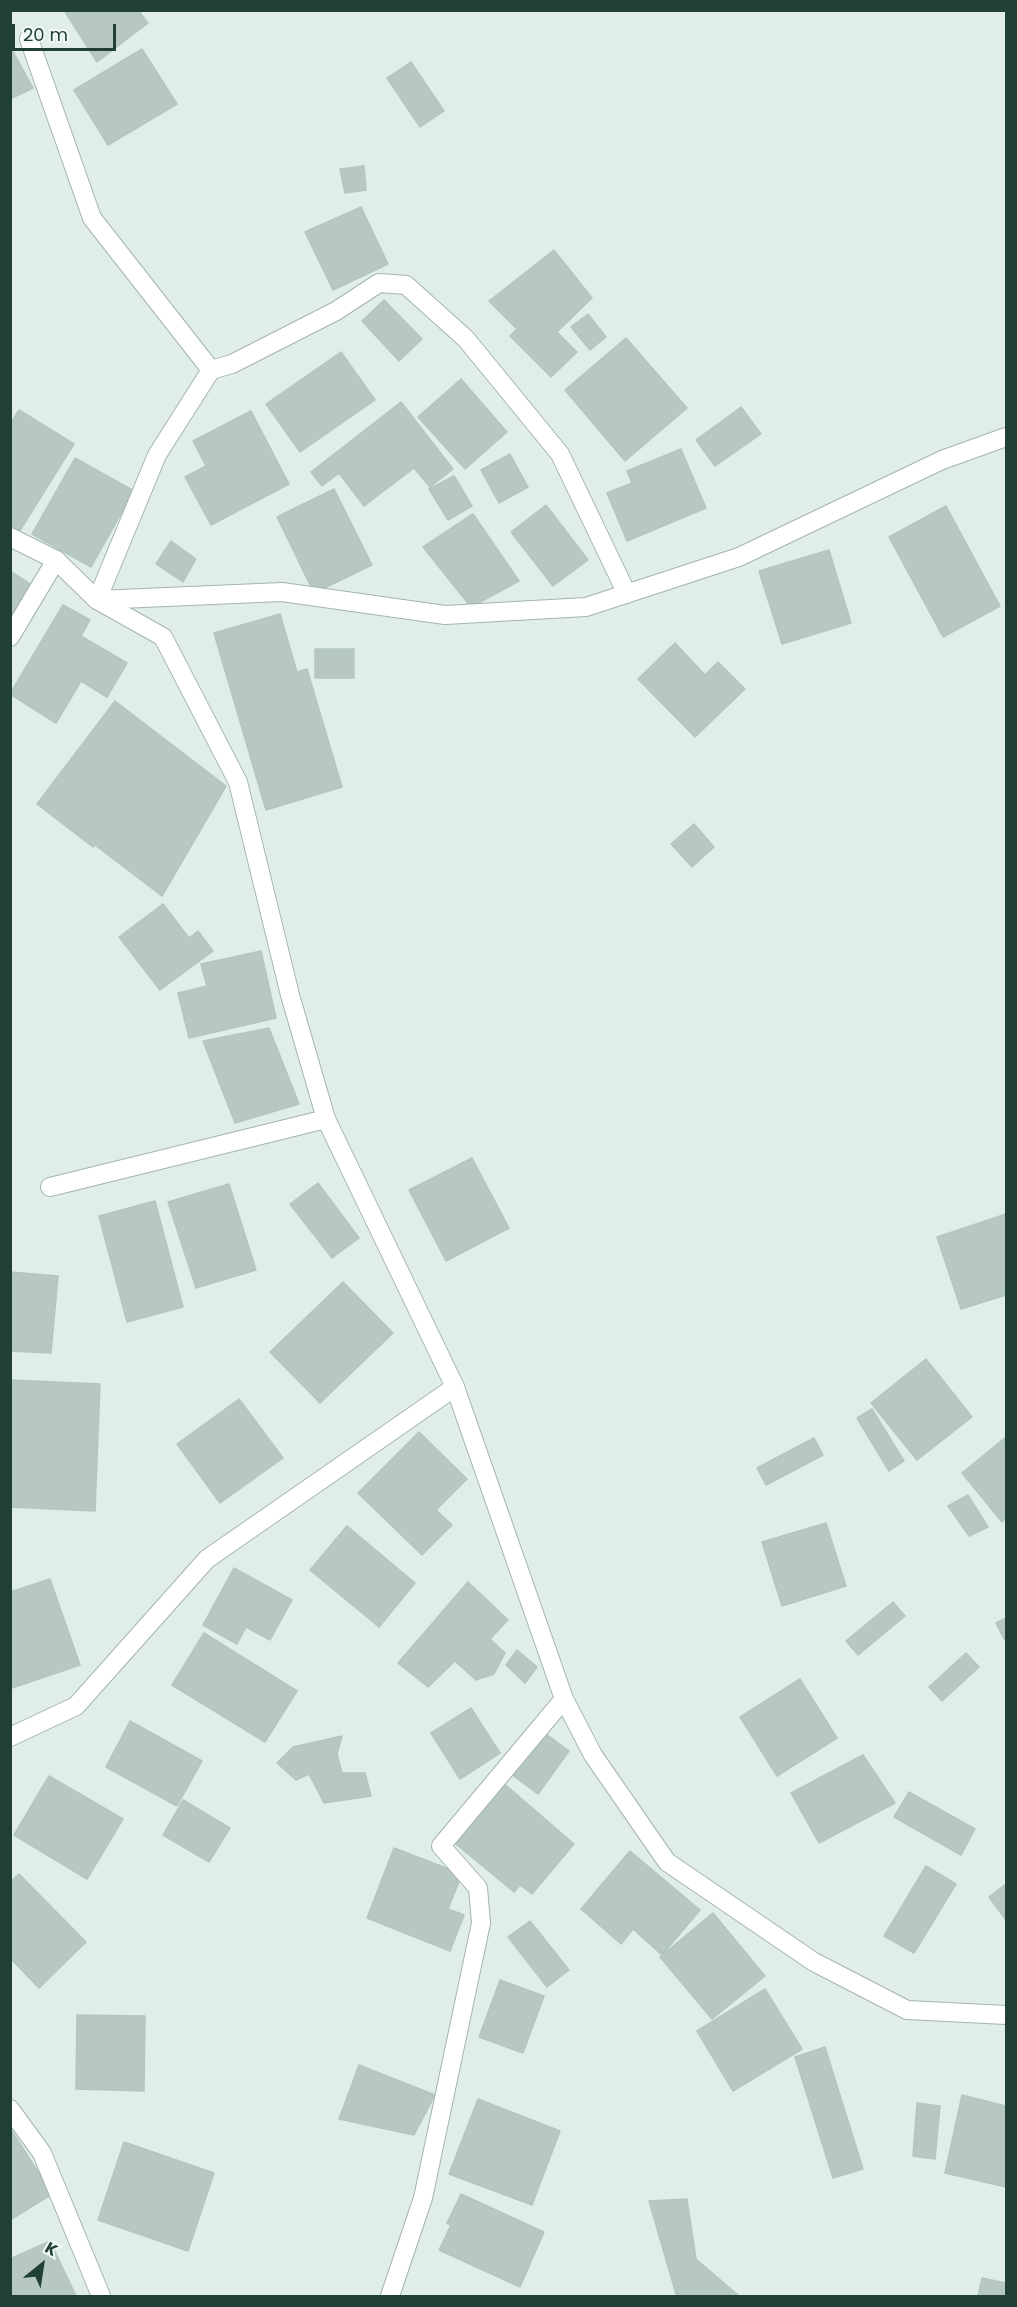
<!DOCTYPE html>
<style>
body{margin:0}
#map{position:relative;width:1017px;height:2307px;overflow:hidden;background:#e1ede7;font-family:Poppins,sans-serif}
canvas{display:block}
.frame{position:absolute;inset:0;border:12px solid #203f36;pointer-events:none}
.north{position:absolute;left:12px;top:2235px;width:60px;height:60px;-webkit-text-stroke:4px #f2f9f5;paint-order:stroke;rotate:30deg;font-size:16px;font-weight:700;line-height:24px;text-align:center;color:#203f36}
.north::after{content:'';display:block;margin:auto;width:21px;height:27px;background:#203f36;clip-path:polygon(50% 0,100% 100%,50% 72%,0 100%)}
.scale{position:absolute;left:12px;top:24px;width:104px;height:27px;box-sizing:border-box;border:3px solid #203f36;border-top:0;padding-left:8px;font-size:18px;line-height:21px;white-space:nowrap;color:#203f36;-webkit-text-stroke:4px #f2f9f5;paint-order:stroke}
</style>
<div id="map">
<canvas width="1017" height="2307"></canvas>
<div class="frame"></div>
<div class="north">K</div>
<div class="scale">20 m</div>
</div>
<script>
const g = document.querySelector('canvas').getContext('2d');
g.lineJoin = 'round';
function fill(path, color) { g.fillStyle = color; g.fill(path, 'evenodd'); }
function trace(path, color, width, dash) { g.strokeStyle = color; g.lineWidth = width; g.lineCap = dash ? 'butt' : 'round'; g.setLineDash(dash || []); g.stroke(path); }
const building = new Path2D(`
 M64,10H138L148,23L97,62Z
 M10,46L33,88L10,99Z
 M142,49L177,104L108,145L74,90Z
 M411,62L444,111L420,127L387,78Z
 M364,166L366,190L345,193L340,169Z
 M361,207L388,264L333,290L305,232Z
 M554,250L592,298L557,332L577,352L551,377L510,336L517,329L489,301Z
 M384,300L422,339L399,361L362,321Z
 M588,314L606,337L590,350L571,327Z
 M626,338L687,408L625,461L565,390Z
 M341,352L375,400L300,452L266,404Z
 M461,379L507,432L465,469L418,417Z
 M401,402L453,469L430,487L414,468L364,506L339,473L322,486L311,472Z
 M741,407L761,434L715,466L696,440Z
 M19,410L74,444L19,532L10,527V424Z
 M251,411L289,484L211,525L185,477L206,466L193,441Z
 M681,449L706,508L627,541L607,493L632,483L627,471Z
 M510,454L528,487L499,503L481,470Z
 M75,458L134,491L91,567L32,534Z
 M454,476L472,506L448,520L429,489Z
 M334,489L372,565L314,593L277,517Z
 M546,505L588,560L553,586L511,532Z
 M946,506L1000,606L943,637L889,537Z
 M473,514L519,581L471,607L423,547Z
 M171,541L196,559L183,582L156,564Z
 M829,550L851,623L782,644L759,571Z
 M10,571L33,586L10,622Z
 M63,605L90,620L81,636L127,663L107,697L81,681L56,723L10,694Z
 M280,614L297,672L307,669L342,787L266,810L214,633Z
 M675,643L705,675L718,662L745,689L695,737L638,679Z
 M315,649H354V678H315Z
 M115,701L226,786L162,896L95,845L93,847L37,804Z
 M694,824L714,847L692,867L671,844Z
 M163,904L189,938L198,931L213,951L160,990L119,937Z
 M261,951L276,1018L189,1038L178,993L207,986L201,964Z
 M269,1028L299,1104L235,1123L203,1041Z
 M472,1158L509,1228L446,1261L409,1190Z
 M318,1183L359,1238L332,1258L290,1204Z
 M229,1184L256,1270L196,1288L168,1202Z
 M155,1201L183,1307L127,1322L99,1216Z
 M1006,1214V1295L961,1309L937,1237Z
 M10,1272L58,1276L51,1353L10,1351Z
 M343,1282L393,1333L320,1403L270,1352Z
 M926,1359L972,1417L917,1460L871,1403Z
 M11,1380L100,1384L95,1511L10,1507Z
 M239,1399L283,1458L220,1503L177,1444Z
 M872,1409L904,1461L889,1471L857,1418Z
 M419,1432L467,1479L436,1510L452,1525L422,1555L358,1493Z
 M1006,1437V1518L1002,1522L962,1473Z
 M814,1438L823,1455L766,1485L757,1468Z
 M968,1495L988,1527L969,1536L948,1506Z
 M826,1523L846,1586L782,1606L762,1542Z
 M347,1526L415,1583L379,1627L310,1570Z
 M234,1568L292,1600L270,1640L246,1627L237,1644L203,1625Z
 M50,1579L80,1665L12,1688L10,1592Z
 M468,1582L508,1620L490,1639L505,1653L494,1674L476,1680L455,1661L428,1687L398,1663Z
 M893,1602L905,1616L858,1655L846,1641Z
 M1006,1618V1637L1004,1639L996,1623Z
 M204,1633L297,1691L265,1742L172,1685Z
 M517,1650L537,1667L525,1683L506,1665Z
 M966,1653L979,1667L942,1701L929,1687Z
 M800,1679L837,1738L777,1776L740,1717Z
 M471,1708L500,1753L460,1779L431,1733Z
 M130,1721L202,1761L177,1806L106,1767Z
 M542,1731L569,1751L538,1794L511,1774Z
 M342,1736L337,1754L342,1773H365L371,1796L324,1803L309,1774L296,1780L277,1763L293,1747Z
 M863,1755L895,1803L819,1843L791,1793Z
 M49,1776L123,1819L87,1879L14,1835Z
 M501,1781L574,1844L532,1894L520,1885L514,1892L451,1840Z
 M909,1792L975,1829L961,1855L894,1817Z
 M183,1800L230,1828L209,1862L163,1835Z
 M394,1848L462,1874L448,1909L464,1915L450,1951L367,1918Z
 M630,1851L700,1910L662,1955L633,1929L621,1944L581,1909Z
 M926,1866L956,1884L914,1953L884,1936Z
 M19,1874L86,1942L39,1988L10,1958V1882Z
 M1006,1884V1920L989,1897Z
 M713,1913L765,1976L712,2019L660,1957Z
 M530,1921L569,1970L547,1987L508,1937Z
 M500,1980L544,1996L523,2053L479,2037Z
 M765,1989L802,2049L733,2091L697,2031Z
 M77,2015L145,2016L144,2091L76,2089Z
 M825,2047L863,2169L833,2178L795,2057Z
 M359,2065L435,2095L414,2135L339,2119Z
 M962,2095L1006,2106V2187L945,2173Z
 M478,2099L560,2131L532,2205L449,2174Z
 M917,2103L940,2106L935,2159L913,2156Z
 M10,2128L52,2194L10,2220Z
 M124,2142L214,2173L188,2251L98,2220Z
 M461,2194L544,2232L520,2287L439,2250L451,2225L447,2223Z
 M687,2199L696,2259L739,2296H678L676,2294L649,2201Z
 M50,2241L76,2296H10V2259Z
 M982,2278L1006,2283V2296H978Z`);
fill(building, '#b6c8c0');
trace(building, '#b3c7be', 1.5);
const minor = new Path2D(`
 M29,39L92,218L211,370
 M627,594L560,454L466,339L406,285L379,283L336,311L232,364L211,370L157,455L97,600L282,592L445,615L586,607L739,557L942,460L1006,437
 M10,637L56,560
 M50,1187L326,1119
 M10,1737L76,1706L207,1559L455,1387
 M10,2109L42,2153L101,2296
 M390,2296L423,2198L481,1923L478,1888L441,1846L564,1699`);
const tertiary = new Path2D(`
 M10,537L56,560L97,600L163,637L238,782L290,995L326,1119L455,1387L564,1699L593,1755L667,1862L814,1962L907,2010L1006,2015`);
trace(minor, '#a3b5ae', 20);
trace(tertiary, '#a3b5ae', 20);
trace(minor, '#fff', 18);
trace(tertiary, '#fff', 18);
</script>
